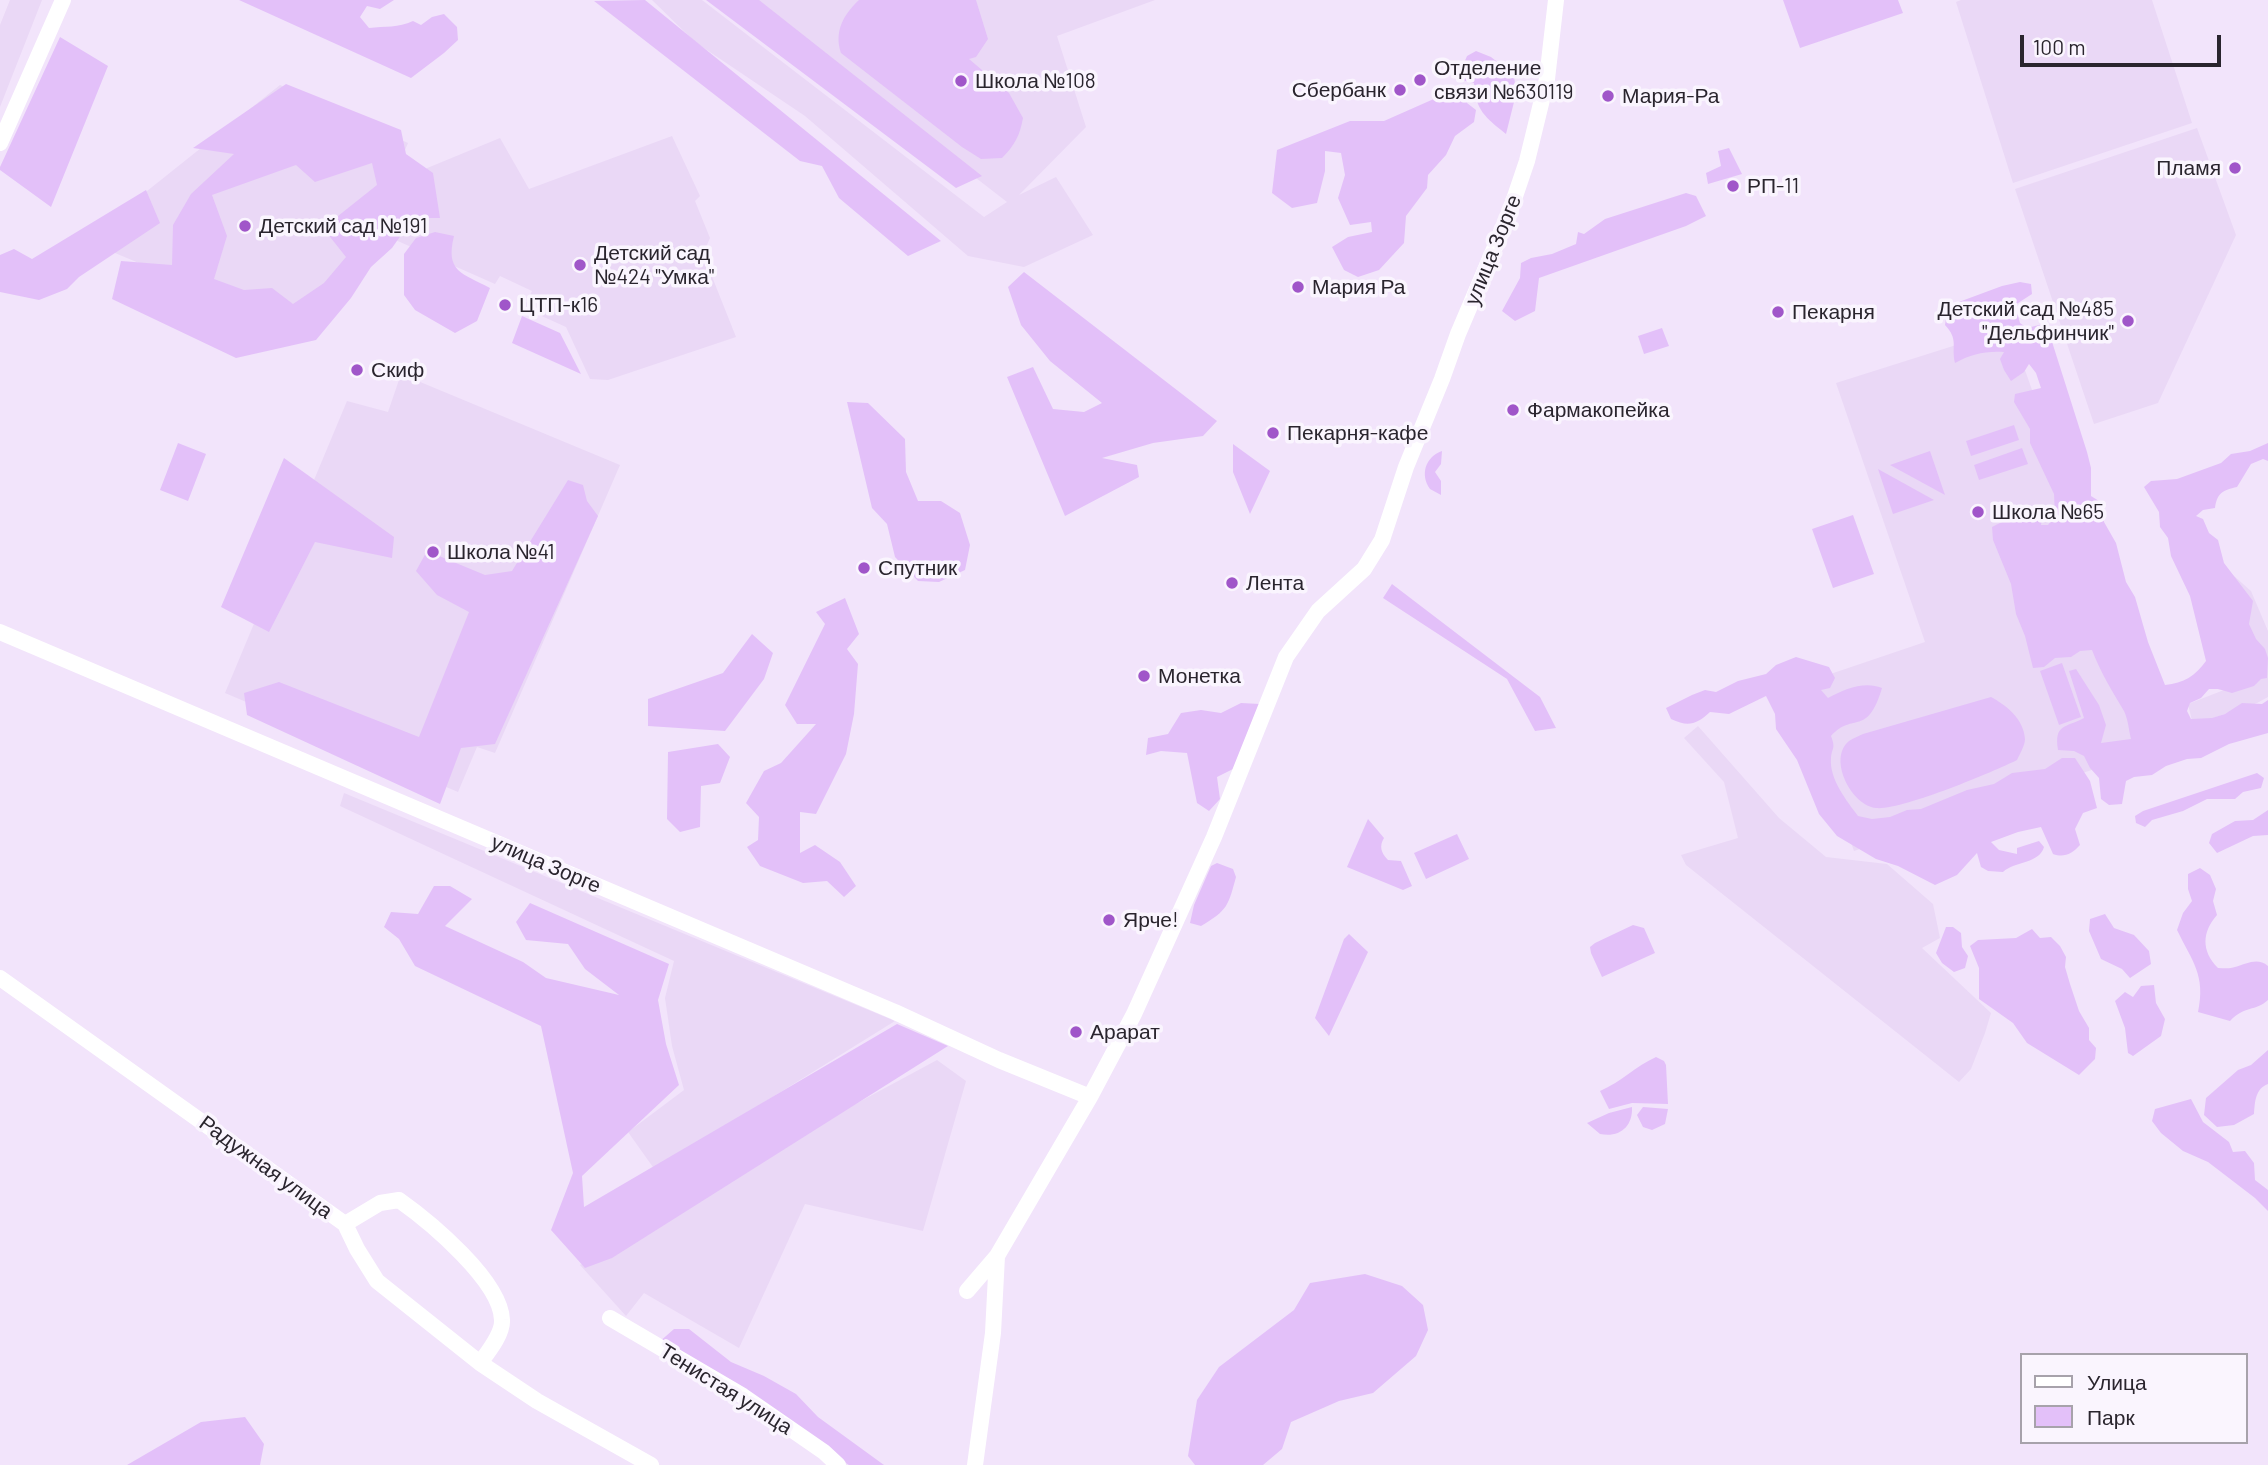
<!DOCTYPE html>
<meta charset="utf-8">
<style>
body{margin:0}
#map{position:relative;width:2268px;height:1465px;overflow:hidden;background:#f2e4fb;font-family:Barlow,sans-serif}
canvas{display:block}
.legend{position:absolute;left:2020px;top:1353px;width:228px;height:91px;box-sizing:border-box;background:#faf5fe;border:2px solid #a7a2ab;margin:0;padding:9px 12px;list-style:none;font-size:21px;color:#2a252e}
.legend li{display:flex;align-items:center;gap:14px;height:35px}
.legend b{width:35px;border:2px solid #a7a2ab}
.scale{position:absolute;left:2020px;top:35px;width:201px;height:32px;box-sizing:border-box;border:4px solid #2a252e;border-top:0;padding-left:9px;font-size:21px;line-height:24px;white-space:nowrap;color:#2a252e;-webkit-text-stroke:5px #faf5fe;paint-order:stroke}
</style>
<div id="map">
<canvas width="2268" height="1465"></canvas>
<ul class="legend">
<li><b style="height:9px;background:#fff"></b>Улица</li>
<li><b style="height:19px;background:#e3c0f9"></b>Парк</li>
</ul>
<div class="scale">100 m</div>
</div>
<script>
const g = document.querySelector('canvas').getContext('2d');
g.lineJoin = 'round';
function fill(path, color) { g.fillStyle = color; g.fill(path, 'evenodd'); }
function trace(path, color, width, dash) { g.strokeStyle = color; g.lineWidth = width; g.lineCap = dash ? 'butt' : 'round'; g.setLineDash(dash || []); g.stroke(path); }
function drawText(font, color, halo, rows, align = 'center') {
  g.font = font + ' Barlow,sans-serif'; g.lineWidth = 7; g.setLineDash([]); g.textBaseline = 'middle'; g.strokeStyle = halo; g.fillStyle = color; for (const [text, x, y, turn = 0] of rows) {
    g.save(); g.translate(x, y); g.rotate((+turn || 0) * Math.PI / 180); g.textAlign = isNaN(turn) ? turn : align; if (halo) g.strokeText(text, 0, 0); g.fillText(text, 0, 0); g.restore();
  }
}
fill(new Path2D(`
 M10,0H42L0,107V25Z
 M652,0H702L984,217L1007,202L746,0H1155L1057,36L1086,127L1019,195L1056,177L1093,235L1024,267L968,256L805,116L695,42Z
 M1961,0H2152L2192,123L2013,183L1956,2Z
 M280,85L408,143L339,304L299,330L103,248L132,203Z
 M2197,128L2236,235L2158,403L2094,424L2015,189Z
 M672,136L700,196L695,201L710,238L703,254L736,337L608,380L590,379L566,327L524,308L532,291L500,276L495,284L391,238L420,171L500,138L529,189Z
 M2010,328L2159,747L1854,851L1795,686L1925,642L1836,383Z
 M401,374L620,465L495,753L477,747L458,792L225,693L347,401L388,412Z
 M2216,560L2251,591L2268,631V697L2257,703L2193,725L2188,704L2260,676Z
 M1698,726L1779,818L1826,857L1887,864L1933,904L1940,938L1922,948L1991,1013L1985,1033L1971,1069L1959,1082L1686,865L1681,855L1738,838L1724,782L1684,738Z
 M344,793L895,1021L655,1170L628,1132L684,1090L672,1046L665,998L674,961L340,806Z
 M937,1060L966,1081L923,1231L805,1204L739,1348L644,1293L626,1316L580,1265L744,1164Z`), '#ead8f6');
fill(new Path2D(`
 M239,0H394L380,9L367,6L360,17L369,28C385,26 398,28 413,21L421,25L432,17L444,14L457,27L458,40L444,53L411,78Z
 M645,0L941,241L908,256L839,198L822,166L800,161L594,1Z
 M706,0H759L982,176L956,188Z
 M859,0H976L988,39L976,57L969,59L1009,93L1023,118C1020,135 1015,145 1002,158L981,159L962,147L841,53C834,32 843,15 859,0Z
 M1783,0H1898L1903,13L1800,48Z
 M60,37L108,66L51,207L0,170V167Z
 M1476,51L1491,57L1514,75L1516,94L1506,134C1486,118 1475,110 1474,83L1457,79L1467,56Z
 M286,84L401,130L406,154L433,173L440,218H413L392,248L371,267L351,298L316,340L236,358L112,299L121,261L172,265L173,225L191,194L234,154L193,148ZM372,163L377,185L323,228L346,257L324,283L293,304L272,288L244,290L214,279L227,236L212,195L296,165L315,182Z
 M1462,90L1467,103L1476,110L1474,122L1455,136L1446,155L1428,175L1427,188L1406,216L1404,243L1379,270L1358,277L1344,270L1332,247L1348,237L1372,232L1371,222L1350,225L1338,198L1345,175L1341,153L1325,151V171L1317,203L1292,208L1272,193L1277,150L1350,121H1384L1436,98Z
 M1729,148L1742,174L1708,184L1706,173L1721,166L1718,151Z
 M146,190L160,223L79,277L67,289L39,300L0,292V255L14,249L32,259Z
 M1686,193L1696,196L1706,216L1686,226L1539,278L1535,311L1515,321L1502,311L1520,278L1521,263L1531,258L1552,254L1576,244L1578,232L1584,234L1605,219Z
 M435,232L454,236C445,272 462,273 490,288L477,321L455,333L415,310L404,295V254L416,238Z
 M1024,272L1217,421L1203,436L1153,443L1102,458L1137,465L1139,477L1065,516L1007,377L1033,367L1053,409L1084,412L1102,403L1050,361L1021,325L1008,287Z
 M2020,282L2031,284L2032,294L2015,305L2020,323L2027,328L2043,324L2047,326L2087,452L2091,468V496L2099,501L2104,513V522L2116,543L2126,582L2135,597L2148,642L2165,685C2184,683 2195,676 2206,661L2190,596L2171,556L2168,538L2160,527L2159,512L2144,487L2151,481L2177,479L2221,463L2231,454L2250,451L2268,443V461L2263,459L2251,464L2237,487C2223,490 2217,493 2215,508L2203,510L2196,516L2203,519L2209,533L2218,540L2224,563L2253,601L2249,624L2256,639L2265,649L2268,658L2267,678L2261,679L2254,686L2232,693L2218,689H2209L2201,698L2190,703L2187,711L2191,719L2212,718L2225,714L2242,703L2262,704L2268,700V733L2229,744L2201,758L2187,759L2166,766L2152,775L2134,777L2126,781L2122,804L2109,805L2101,799L2099,778L2090,768L2084,756L2074,751L2058,750C2054,724 2065,728 2084,718L2069,671L2076,669L2099,705L2106,725L2101,743L2131,739C2129,731 2128,719 2124,711C2112,691 2101,673 2092,650L2080,651L2071,657L2055,658L2044,667L2033,668L2025,636L2016,614L2011,584L1993,540L1992,527C2007,519 2026,510 2043,513L2041,525H2048L2055,516L2054,494L2030,443V429L2014,402L2015,394L2041,388L2036,373L2029,364L2024,372L2011,381L2004,370L2000,359L2004,352C1984,351 1972,354 1955,363C1951,346 1959,340 1945,325L1948,306L2002,286Z
 M522,316L560,333L581,374L512,343Z
 M1662,328L1669,346L1644,354L1638,336Z
 M847,402L868,403L905,439L906,472L918,501H941L960,513L970,545L965,570L939,582L918,581L895,557L887,524L872,508Z
 M2014,425L2019,440L1971,456L1966,441Z
 M178,443L206,454L188,501L160,490Z
 M1233,444L1270,471L1250,514L1233,472Z
 M2022,448L2028,464L1979,480L1974,465Z
 M1442,451L1441,464L1435,472L1441,481V495L1430,489C1420,475 1425,457 1442,451Z
 M1930,451L1945,495L1890,465Z
 M284,458L394,537L392,558L315,542L269,632L221,607Z
 M1878,469L1934,500L1893,514Z
 M568,480L583,485L587,501L598,516L495,744L461,748L440,804L247,715L244,693L279,682L419,737L469,612L437,595L416,571L427,551L485,575L512,571Z
 M1853,515L1874,574L1833,588L1812,529Z
 M1392,584L1540,697L1556,728L1535,731L1507,679L1383,598Z
 M845,598L859,634L847,649L858,664L854,714L846,754L816,814L800,812V853L815,845L840,862L856,886L844,897L827,881L803,883L760,866L747,847L758,840L759,817L746,803L764,771L781,763L816,724H797L785,705L825,624L816,612Z
 M752,634L773,653L764,679L725,731L648,726V699L723,673Z
 M1796,657L1829,667L1835,678L1830,688L1821,690L1828,698C1845,689 1864,681 1882,688C1867,738 1854,711 1831,736C1836,749 1832,747 1831,758C1829,779 1847,801 1858,816L1872,819L1890,817L1907,810L1921,809L1967,790L1994,784L2012,773L2045,769L2062,758H2075L2090,781L2097,808L2083,813L2075,829L2080,845C2072,854 2064,858 2053,854L2041,827L2018,832L1991,842L1999,850L2017,854V848L2039,841L2044,847C2039,864 2015,861 2003,872L1988,871L1981,867L1977,853L1957,875L1935,885L1898,866L1876,859L1837,836L1819,814L1797,760L1776,729L1775,714L1766,696L1729,714L1710,712C1696,725 1688,727 1671,719L1666,708L1692,695L1705,690L1716,692L1738,681L1766,674L1776,665Z
 M2062,663L2081,717L2059,725L2040,671Z
 M1991,697C2006,705 2024,719 2025,739C2025,745 2020,754 2017,760C1993,772 1900,811 1876,808C1852,806 1827,759 1849,741C1853,738 1859,736 1863,734Z
 M1241,703L1260,704L1235,768L1217,777L1220,799L1209,811L1197,803L1187,753L1161,751L1146,755L1148,738L1168,734L1181,713L1201,710L1221,713Z
 M718,744L730,757L720,783L701,786L700,827L680,832L667,819L668,752Z
 M2257,773L2264,778L2261,788L2243,792L2235,799H2207L2183,811L2152,820L2145,827L2136,823L2135,816L2143,811Z
 M2268,810V835L2253,836L2217,853L2209,843L2212,834L2235,821L2253,820Z
 M1368,819L1384,838C1379,846 1381,853 1388,860L1401,861L1412,886L1403,890L1347,867Z
 M1457,834L1469,859L1426,879L1414,853Z
 M1217,863L1233,869L1236,877C1228,906 1228,910 1201,926L1190,923L1194,905L1211,866Z
 M2200,868L2210,875L2216,889L2213,901L2217,915C2202,932 2201,951 2218,968C2223,968 2230,969 2235,967C2247,964 2257,957 2268,966V1000C2255,1012 2245,1005 2230,1021L2198,1012C2206,975 2192,961 2177,930L2183,913L2192,901L2188,889V874Z
 M434,886H450L472,899L445,926L523,962L546,978L619,995L585,969L568,944L526,940L516,922L530,903L669,964L658,1000L666,1044L679,1085L582,1176L584,1207L897,1024L948,1046L612,1258L585,1268L551,1230L573,1173L541,1026L415,966L399,939L384,927L391,912L418,914Z
 M2105,914L2114,928L2134,935L2149,951L2151,964L2130,978L2122,969L2101,959L2089,931L2090,919Z
 M1633,925L1644,928L1655,953L1602,977L1591,953L1590,947L1595,943Z
 M1946,927H1953L1961,933L1962,947L1968,956L1965,968L1954,972L1942,963L1936,953Z
 M2032,929L2040,938L2051,937L2060,946L2066,957L2065,967L2070,984L2079,1011L2089,1028V1040L2096,1048L2095,1059L2079,1075L2027,1043L2013,1023L1979,999V968L1970,946L1978,940L2016,938Z
 M1349,934L1368,952L1329,1036L1315,1018L1344,939Z
 M2154,985L2156,1003L2165,1019L2161,1036L2133,1056L2128,1053L2125,1028L2115,1001L2125,992L2133,997L2141,986Z
 M2268,1050V1084C2255,1089 2255,1102 2254,1114L2234,1125L2217,1127L2204,1115L2206,1098L2238,1070L2251,1065Z
 M1656,1057L1664,1061L1666,1065L1668,1104L1632,1103L1609,1109L1600,1091C1621,1082 1636,1066 1656,1057Z
 M2191,1099L2203,1122L2229,1142L2233,1152L2245,1151L2254,1163L2255,1180L2268,1190V1211L2255,1198L2208,1162L2183,1151L2161,1133L2152,1121L2155,1109Z
 M1632,1107C1633,1127 1619,1138 1600,1134L1587,1123L1609,1113Z
 M1643,1107L1668,1109L1665,1124L1652,1130L1643,1127L1637,1115Z
 M1365,1274L1402,1286L1423,1305L1428,1330L1416,1356L1373,1393L1339,1401L1291,1422L1282,1449L1263,1465H1195L1188,1456L1197,1400L1219,1367L1294,1310L1310,1283Z
 M674,1329H689L731,1362L764,1376L796,1394L818,1417L884,1465H849L658,1343Z
 M245,1417L264,1444L260,1465H127L201,1422Z`), '#e3c0f9');
trace(new Path2D(`
 M0,143L63,0
 M0,632L895,1012L999,1060L1090,1097
 M0,978L345,1224L357,1249L377,1281L480,1363L537,1401L651,1465
 M345,1224L380,1203L399,1200C430,1222 501,1281 502,1320C503,1334 488,1352 480,1363
 M967,1291L997,1256L1090,1097L1134,1014L1214,837L1286,657L1318,611L1364,569L1382,540L1406,467L1442,379L1458,334L1509,214L1527,161L1547,79L1556,0
 M610,1318L743,1396L824,1452L838,1465
 M975,1465L993,1333L997,1256`), '#fff', 16);
for (const [x, y, r, color] of [
 [1420,80,7,"#a056c9"],
 [961,81,7,"#a056c9"],
 [1400,90,7,"#a056c9"],
 [1608,96,7,"#a056c9"],
 [2235,168,7,"#a056c9"],
 [1733,186,7,"#a056c9"],
 [245,226,7,"#a056c9"],
 [580,265,7,"#a056c9"],
 [1298,287,7,"#a056c9"],
 [505,305,7,"#a056c9"],
 [1778,312,7,"#a056c9"],
 [2128,321,7,"#a056c9"],
 [357,370,7,"#a056c9"],
 [1513,410,7,"#a056c9"],
 [1273,433,7,"#a056c9"],
 [1978,512,7,"#a056c9"],
 [433,552,7,"#a056c9"],
 [864,568,7,"#a056c9"],
 [1232,583,7,"#a056c9"],
 [1144,676,7,"#a056c9"],
 [1109,920,7,"#a056c9"],
 [1076,1032,7,"#a056c9"]
]) { const dot = new Path2D(); dot.arc(x, y, r, 0, 2 * Math.PI); g.fillStyle = color; g.fill(dot); trace(dot, '#faf5fe', 2.5); }
drawText('21px', '#2a252e', '#faf5fe', [
 ["Отделение",1434,68],
 ["связи №630119",1434,92],
 ["Школа №108",975,81],
 ["Сбербанк",1386,90,"right"],
 ["Мария-Ра",1622,96],
 ["Пламя",2221,168,"right"],
 ["РП-11",1747,186],
 ["Детский сад №191",259,226],
 ["Детский сад",594,253],
 ["№424 \"Умка\"",594,277],
 ["Мария Ра",1312,287],
 ["ЦТП-к16",519,305],
 ["Детский сад №485",2114,309,"right"],
 ["\"Дельфинчик\"",2114,333,"right"],
 ["Пекарня",1792,312],
 ["Скиф",371,370],
 ["Фармакопейка",1527,410],
 ["Пекарня-кафе",1287,433],
 ["Школа №65",1992,512],
 ["Школа №41",447,552],
 ["Спутник",878,568],
 ["Лента",1246,583],
 ["Монетка",1158,676],
 ["Ярче!",1123,920],
 ["Арарат",1090,1032]
], 'left');
drawText('21px', '#2a252e', '#faf5fe', [
 ["улица Зорге",1493,250,-68],
 ["улица Зорге",546,864,23],
 ["Радужная улица",266,1167,36],
 ["Тенистая улица",726,1389,32]
]);
</script>
